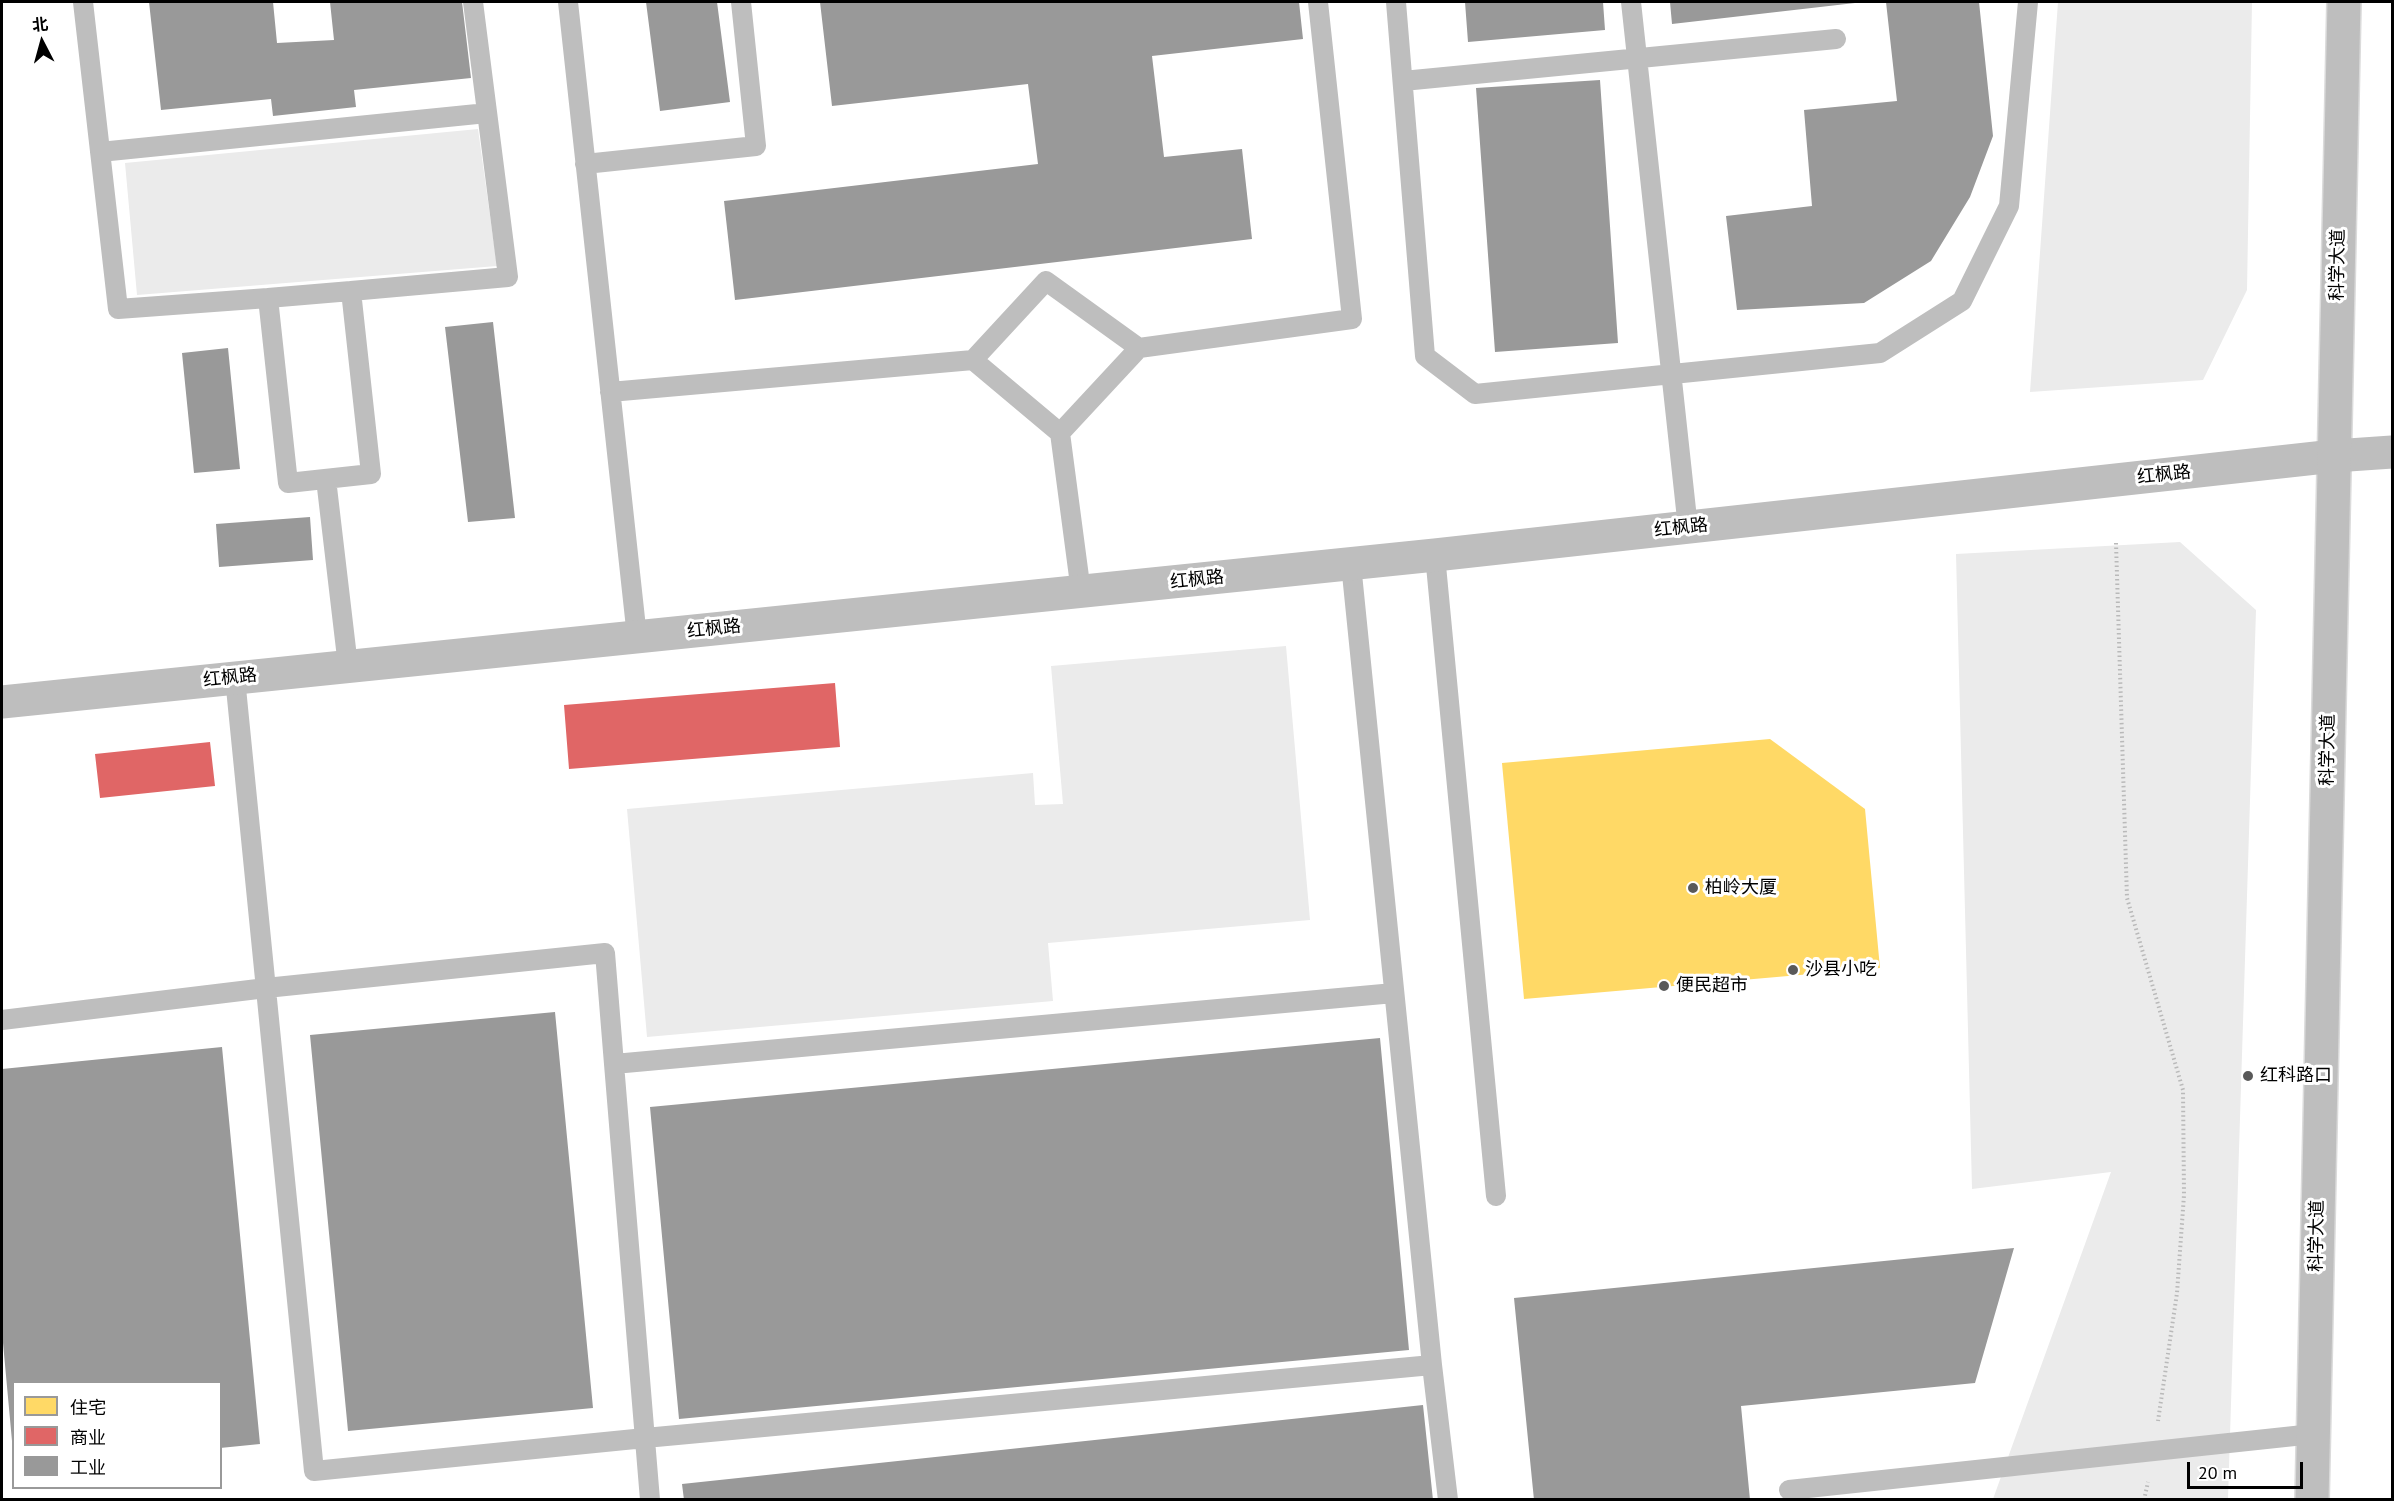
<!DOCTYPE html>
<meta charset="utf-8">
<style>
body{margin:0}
#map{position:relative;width:2394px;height:1501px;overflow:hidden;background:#fff;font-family:"PT Sans","Noto Sans SC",sans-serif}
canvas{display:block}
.frame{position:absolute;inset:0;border:3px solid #000;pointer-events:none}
.legend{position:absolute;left:12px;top:1381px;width:210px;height:108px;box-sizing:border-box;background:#fff;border:2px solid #999;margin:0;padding:8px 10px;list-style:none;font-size:18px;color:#000}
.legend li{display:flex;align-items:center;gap:12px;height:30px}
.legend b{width:30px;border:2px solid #999}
.north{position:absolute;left:12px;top:12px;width:60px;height:60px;-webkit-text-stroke:4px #fff;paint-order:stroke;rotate:354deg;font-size:16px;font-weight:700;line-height:24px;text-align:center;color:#000}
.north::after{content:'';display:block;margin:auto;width:21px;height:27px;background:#000;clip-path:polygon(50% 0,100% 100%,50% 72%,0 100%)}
.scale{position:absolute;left:2187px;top:1462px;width:116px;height:27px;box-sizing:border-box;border:3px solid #000;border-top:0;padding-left:8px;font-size:18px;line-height:21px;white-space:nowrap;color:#000;-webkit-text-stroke:4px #fff;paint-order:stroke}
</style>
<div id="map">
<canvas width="2394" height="1501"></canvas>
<div class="frame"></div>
<ul class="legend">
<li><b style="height:16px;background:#ffd966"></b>住宅</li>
<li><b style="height:16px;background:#e06666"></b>商业</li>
<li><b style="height:16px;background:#999"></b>工业</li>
</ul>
<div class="north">北</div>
<div class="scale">20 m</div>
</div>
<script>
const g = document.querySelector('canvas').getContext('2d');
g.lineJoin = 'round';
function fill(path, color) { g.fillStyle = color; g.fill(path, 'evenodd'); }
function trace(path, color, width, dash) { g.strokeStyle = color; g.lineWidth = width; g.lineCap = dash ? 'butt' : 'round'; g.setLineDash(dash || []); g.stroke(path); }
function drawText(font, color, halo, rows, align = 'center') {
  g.font = font + ' "PT Sans","Noto Sans SC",sans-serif'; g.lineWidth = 6; g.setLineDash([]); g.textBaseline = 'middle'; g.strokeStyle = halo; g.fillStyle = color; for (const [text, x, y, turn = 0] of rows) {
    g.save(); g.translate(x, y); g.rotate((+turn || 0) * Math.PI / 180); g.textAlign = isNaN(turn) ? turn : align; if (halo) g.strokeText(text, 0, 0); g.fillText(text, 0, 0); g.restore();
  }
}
fill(new Path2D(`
 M2058,2H2252L2247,290L2203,380L2030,392Z
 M478,129L497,266L137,295L125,163Z
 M2180,542L2256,610L2228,1499H1993L2111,1172L1972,1189L1956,554Z
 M1286,646L1310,920L1048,943L1053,1001L647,1037L627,809L1033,773L1035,805L1063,804L1051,666Z`), '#ebebeb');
fill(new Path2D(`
 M1770,739L1865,809L1880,968L1524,999L1502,763Z`), '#ffd966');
fill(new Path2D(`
 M835,683L840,747L569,769L564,705Z
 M210,742L215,786L100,798L95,754Z`), '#e06666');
fill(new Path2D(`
 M149,2H273L277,43L334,40L330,2H462L471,78L354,90L356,107L273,116L271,99L161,110Z
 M646,2H717L730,102L660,111Z
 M820,2H1299L1303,39L1152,56L1164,157L1242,149L1252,239L735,300L724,201L1038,164L1028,84L832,106Z
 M1465,2H1603L1605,30L1468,42Z
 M1670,2H1854L1855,3L1672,24Z
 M1886,2H1979L1993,136L1970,197L1931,261L1864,303L1737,310L1726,216L1812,206L1804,110L1897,101Z
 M1600,80L1618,343L1495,352L1476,88Z
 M493,322L515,518L468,522L445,327Z
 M228,348L240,469L194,473L182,353Z
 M310,517L313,560L219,567L216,524Z
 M555,1012L593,1408L348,1431L310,1035Z
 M1380,1038L1409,1350L679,1419L650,1107Z
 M222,1047L260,1444L220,1448V1382H14L12,1441L2,1332V1069Z
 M2014,1248L1975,1383L1741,1406L1750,1500H1534L1514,1298Z
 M1423,1405L1433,1500H684L682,1484Z`), '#999');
const primary = new Path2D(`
 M2312,1500L2344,2`);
trace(primary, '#dbdbdb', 36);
trace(new Path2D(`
 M2116,543L2127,898L2183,1090L2184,1195L2177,1293L2158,1421
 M2144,1500L2148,1482`), '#b9b9b9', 4, [1.5, 3]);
trace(new Path2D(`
 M83,2L118,309L268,298L288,483L371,474L351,291L508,277L473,2
 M568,2L637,637
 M1396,2L1425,356L1475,394L1880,353L1962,301L2009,206L2028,2
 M1631,2L1688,528
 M1403,81L1836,39
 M100,152L487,113
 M585,164L756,146L741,2
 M268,298L351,291
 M973,360L1060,433
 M610,392L973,360L1046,281L1139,348
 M326,479L348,666
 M1435,555L1496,1196
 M1081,592L1060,433L1139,348L1352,319L1318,2
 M235,678L314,1471L645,1438L1432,1365L1351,564
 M2,1020L266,988L605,953L614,1064L1394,993
 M614,1064L650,1500
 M1432,1365L1448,1500
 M1789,1490L2313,1434`), '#bebebe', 20);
trace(new Path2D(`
 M2,702L1435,555L2334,456L2392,452`), '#bebebe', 33);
trace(primary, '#bebebe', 33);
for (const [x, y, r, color] of [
 [1693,888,6,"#595959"],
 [1793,970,6,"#595959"],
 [1664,986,6,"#595959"],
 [2248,1076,6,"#595959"]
]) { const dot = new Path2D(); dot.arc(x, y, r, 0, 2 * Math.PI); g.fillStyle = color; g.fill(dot); trace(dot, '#fff', 2); }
drawText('18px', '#000', '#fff', [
 ["科学大道",2338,265,-89],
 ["红枫路",2164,475,-6],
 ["红枫路",1681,528,-6],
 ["红枫路",1197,580,-6],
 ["红枫路",714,629,-6],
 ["红枫路",230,678,-6],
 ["科学大道",2328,750,-89],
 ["科学大道",2317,1236,-89]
]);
drawText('18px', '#000', '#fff', [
 ["柏岭大厦",1705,888],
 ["沙县小吃",1805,970],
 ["便民超市",1676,986],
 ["红科路口",2260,1076]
], 'left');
</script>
